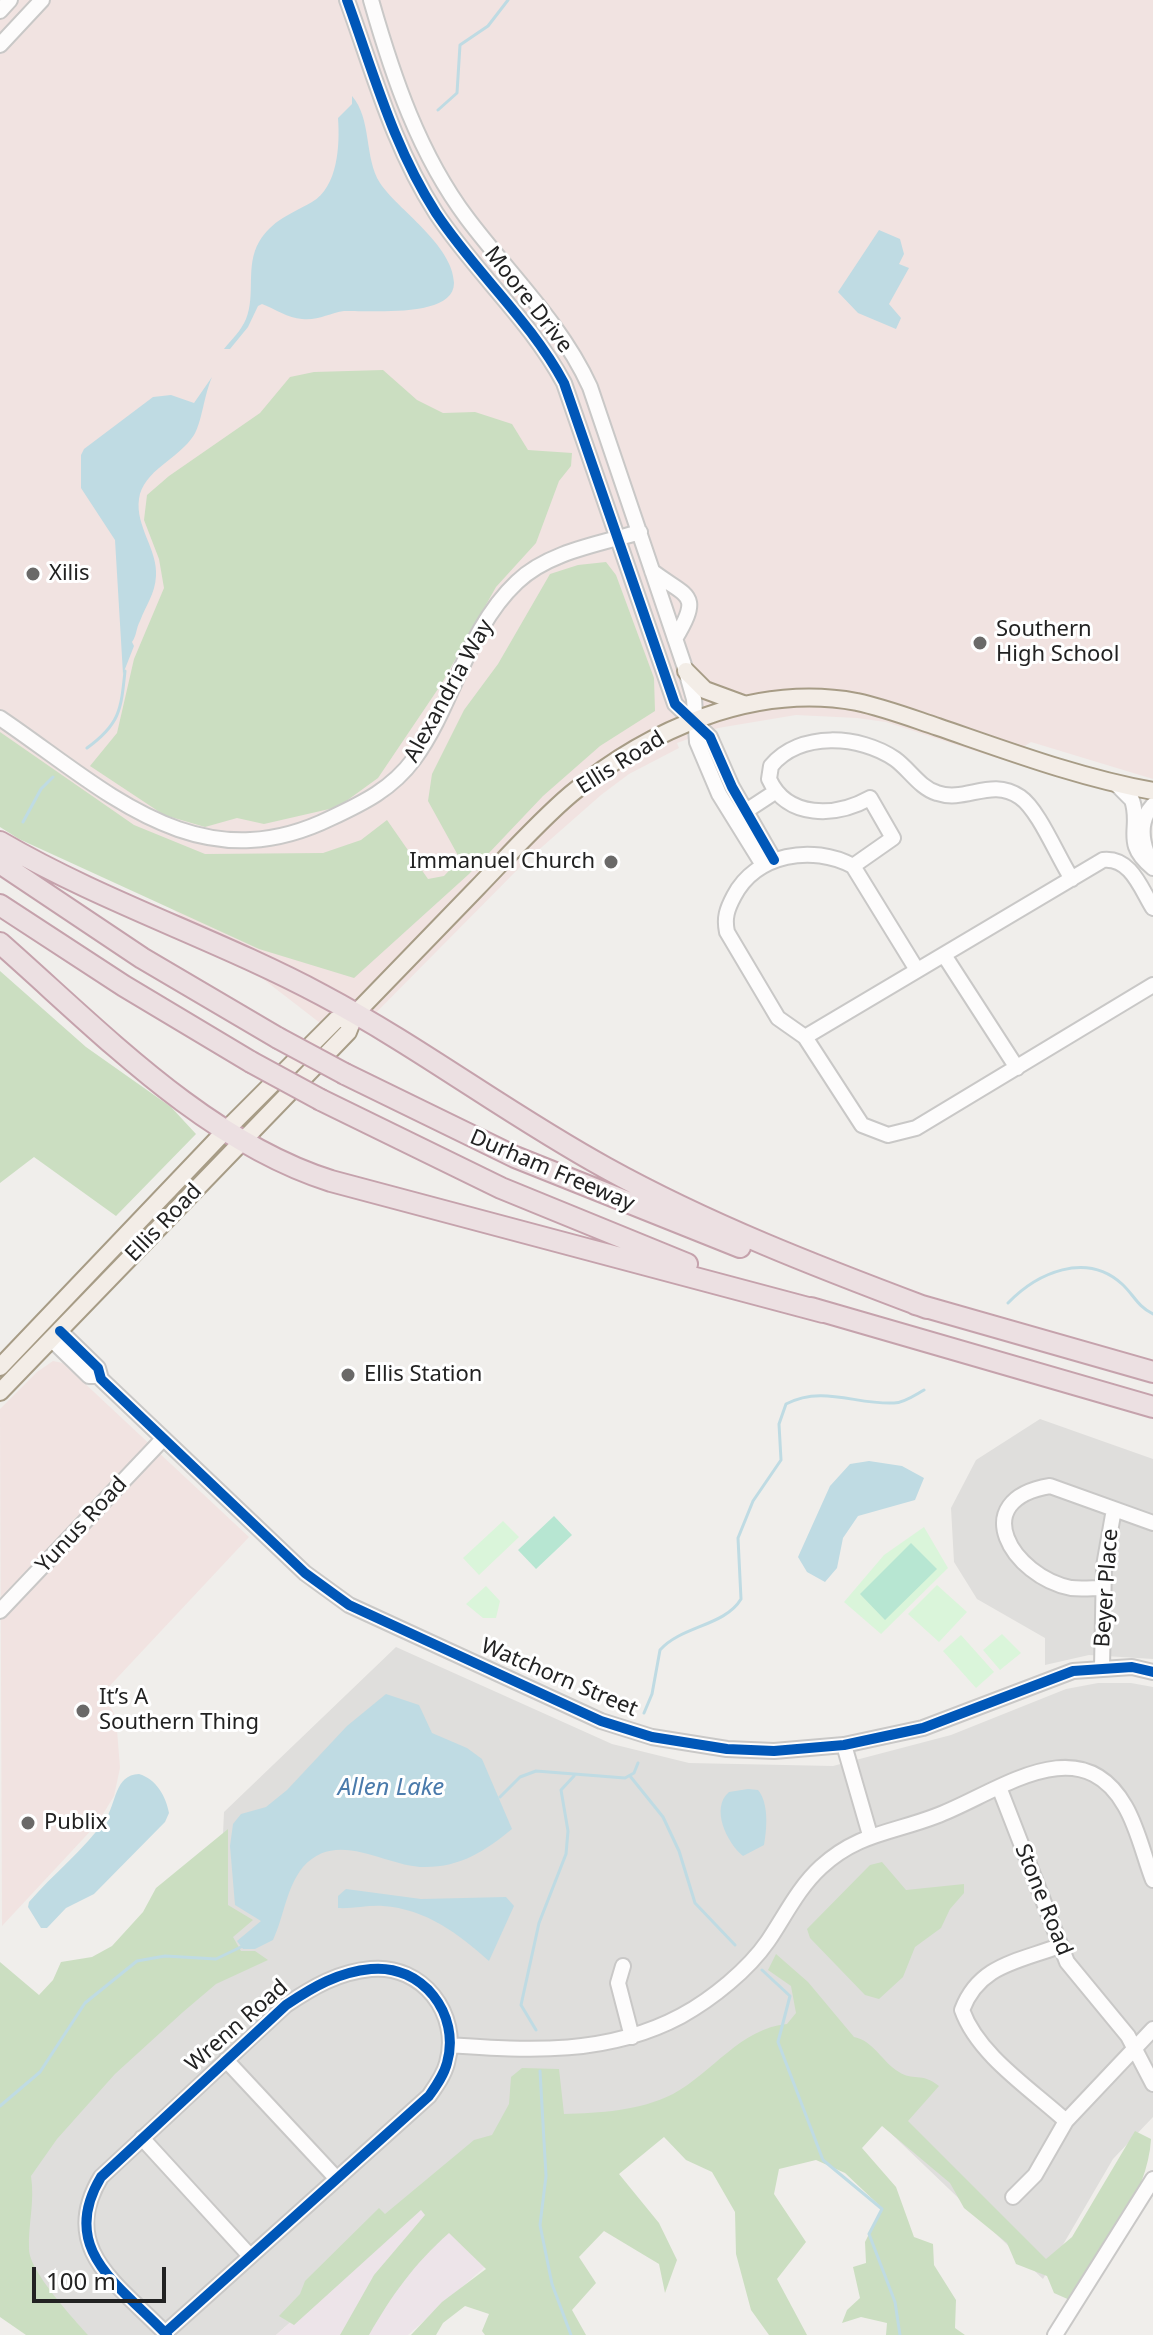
<!DOCTYPE html>
<meta charset="utf-8">
<style>
body{margin:0}
#map{position:relative;width:1153px;height:2335px;overflow:hidden;background:#f0eeeb;font-family:"Noto Sans",sans-serif}
canvas{display:block}
.scale{position:absolute;left:32px;top:2267px;width:134px;height:36px;box-sizing:border-box;border:4px solid #222;border-top:0;padding-left:10px;font-size:24px;line-height:28px;white-space:nowrap;color:#222;-webkit-text-stroke:6px #fff;paint-order:stroke}
</style>
<div id="map">
<canvas width="1153" height="2335"></canvas>
<div class="scale">100 m</div>
</div>
<script>
const g = document.querySelector('canvas').getContext('2d');
g.lineJoin = 'round';
function fill(path, color) { g.fillStyle = color; g.fill(path, 'evenodd'); }
function trace(path, color, width, dash) { g.strokeStyle = color; g.lineWidth = width; g.lineCap = dash ? 'butt' : 'round'; g.setLineDash(dash || []); g.stroke(path); }
function drawText(font, color, halo, rows, align = 'center') {
  g.font = font + ' "Noto Sans",sans-serif'; g.lineWidth = 6; g.setLineDash([]); g.textBaseline = 'middle'; g.strokeStyle = halo; g.fillStyle = color; for (const [text, x, y, turn = 0] of rows) {
    g.save(); g.translate(x, y); g.rotate((+turn || 0) * Math.PI / 180); g.textAlign = isNaN(turn) ? turn : align; if (halo) g.strokeText(text, 0, 0); g.fillText(text, 0, 0); g.restore();
  }
}
fill(new Path2D(`
 M1040,1419L1153,1459V1659L1089,1655L1045,1665V1638L977,1599L954,1562L951,1508L976,1460Z
 M396,1647L612,1744L689,1763L833,1766L951,1735L1066,1689L1098,1683H1131L1153,1687V2117L1113,2159L1043,2279L784,2031L487,2265L423,2204L276,2335H55L0,2279V2092L221,1879L224,1812Z`), '#dfdedc');
fill(new Path2D(`
 M0,0H1153V779L1031,742L1003,760L886,722L857,718L796,715L718,728L677,743L679,748L629,774L601,795L526,861L346,1043L0,776Z
 M53,1361L63,1363L249,1537L103,1693L116,1717L120,1768L114,1796L97,1824L2,1926L0,1409L37,1372Z`), '#f1e3e1');
fill(new Path2D(`
 M423,2204L487,2265L408,2335H276Z`), '#ede4e9');
fill(new Path2D(`
 M383,370L417,400L443,413L475,412L512,424L528,450L572,453L571,466L559,481L536,543L496,587L442,683L378,778L338,807L264,824L237,818L205,827L164,815L90,766L117,733L134,659L164,588L159,559L144,520L147,495L169,476L260,413L290,377L314,372Z
 M606,562L616,575L654,678L655,711L600,746L543,796L469,874L354,978L259,949L19,839L0,827V732L134,825L205,854L323,853L361,840L387,820L428,879L444,876L460,859L428,801L432,774L464,710L498,664L550,574L578,565Z
 M0,971L86,1047L171,1107L196,1134L116,1216L34,1157L0,1183Z
 M228,1829V1905L253,1920L233,1937L241,1951H255L268,1960L216,1984L183,2012L115,2074L57,2139L31,2176C35,2202 28,2224 29,2249C29,2271 73,2318 88,2335H26L0,2317V1962L39,1995L53,1980L61,1962L92,1957L112,1946L143,1912L156,1888Z
 M882,1862L906,1890L964,1884V1893L950,1909L941,1928L915,1947L903,1977L879,1999L865,1995L810,1938L807,1929L870,1865Z
 M776,1954L808,1982L854,2037C874,2041 882,2062 899,2072C912,2081 922,2072 939,2086L908,2121L1046,2259L1072,2237L1135,2131L1151,2139C1148,2196 1101,2253 1072,2301L1054,2293L1047,2276L1016,2264L1007,2243L964,2208L950,2183L882,2126L862,2148L896,2187L914,2237L933,2244L934,2265L956,2300L955,2328L965,2335H886L887,2323L861,2317L842,2323L847,2310L860,2298L853,2267L866,2263L865,2242L882,2208L845,2173L816,2160L779,2169L774,2194L806,2242L777,2279L807,2335H769L751,2310L736,2254L735,2212L712,2172L686,2160L664,2137L619,2174L659,2223L677,2260L665,2293L659,2264L604,2231L579,2257L596,2283L572,2310L586,2335H485L482,2331L489,2314L465,2306L443,2323L436,2335H411L442,2302L486,2269L449,2233C414,2264 392,2295 369,2335H340L374,2275L425,2215L421,2210L294,2325L279,2316L300,2294L305,2281L379,2208L385,2214L474,2140L492,2135L509,2104L511,2077L522,2068L559,2069L564,2114C600,2113 639,2111 673,2094C712,2073 741,2028 787,2024L796,2013L791,1986L768,1970Z`), '#cbdec1');
fill(new Path2D(`
 M503,1521L519,1537L479,1575L463,1558Z
 M924,1527L948,1568L881,1634L844,1602L884,1555Z
 M937,1585L967,1612L939,1642L908,1614Z
 M486,1586L500,1601L496,1618H483L466,1604Z
 M1002,1634L1021,1653L1000,1670L983,1650Z
 M961,1635L994,1672L976,1688L943,1651Z`), '#daf5da');
fill(new Path2D(`
 M554,1516L572,1535L536,1569L518,1550Z
 M911,1543L937,1569L885,1620L860,1594Z`), '#b7e6d2');
fill(new Path2D(`
 M352,96C372,119 364,158 380,183C397,209 453,245 454,283C454,319 367,310 344,311C330,313 317,321 302,319C288,318 275,309 262,304L258,306L248,327L230,349H224C232,339 241,331 246,319C256,295 245,266 259,242C272,220 291,214 312,202C338,187 340,145 338,118L352,104Z
 M879,230L900,239L904,254L899,264L909,268L889,304L901,318L896,329L858,313L838,292Z
 M212,377C204,395 202,422 194,435C179,459 143,470 139,499C135,526 158,550 156,576C155,594 146,605 140,621C136,628 137,635 132,642L134,646L123,674L115,540L81,488V455L84,449L153,397L171,395L194,403Z
 M869,1461L902,1466L924,1478L915,1500L858,1516L843,1538L837,1568L825,1582L807,1572L798,1557L830,1486L850,1464Z
 M386,1694L419,1705L432,1733L467,1748L482,1759L512,1829C485,1851 461,1867 425,1867C385,1867 337,1828 303,1867C286,1888 284,1917 273,1940L255,1949H243L237,1941L261,1921L235,1905L230,1846L233,1824L241,1814L266,1807L287,1790L347,1726Z
 M139,1774C156,1779 166,1796 169,1813L165,1822L94,1894L66,1908L47,1928H41L28,1907L29,1902C53,1874 84,1850 105,1820C117,1803 114,1775 139,1774Z
 M748,1789L758,1790C769,1803 767,1829 764,1845L743,1856C727,1843 710,1808 729,1792Z
 M346,1889L421,1899L506,1897L514,1906L489,1961C459,1934 426,1909 383,1906C368,1905 352,1909 338,1908V1896Z`), '#bfdbe3');
trace(new Path2D(`
 M438,110L457,93L460,45L488,26L508,0
 M87,748C120,724 121,710 125,671
 M23,822L41,789L53,777
 M1008,1303C1037,1273 1086,1251 1122,1284C1134,1295 1137,1306 1153,1314
 M644,1713L652,1694L660,1650C681,1626 725,1626 741,1599L738,1538L753,1501L781,1460L779,1424L786,1404C823,1385 856,1405 894,1403C904,1403 915,1395 924,1390
 M630,1776L663,1817L679,1851L695,1903L735,1945
 M500,1797L520,1777L536,1771L625,1778L634,1773L638,1763
 M762,1970L790,1996L778,2042L823,2160L882,2209L869,2234L895,2302L900,2335
 M536,2030L521,2005L539,1923L566,1854L568,1831L561,1790L574,1776
 M540,2071L546,2176L540,2225L552,2284L571,2335
 M0,2106L40,2072L85,2003L137,1961L165,1956L216,1959L243,1946`), '#bfdbe3', 3);
const minor = new Path2D(`
 M347,0C374,74 393,146 436,213C475,272 530,320 564,383L675,704L710,737L732,787L774,860
 M371,0C393,77 419,154 467,218C509,274 561,323 590,387L686,671L694,699L697,742L719,794L763,865
 M0,11L10,0
 M0,45L42,0
 M652,571C687,598 703,592 675,639
 M0,718C105,789 196,884 331,818C363,803 392,789 414,759C454,704 466,630 517,582C548,552 599,544 640,532
 M1115,783L1132,800C1142,829 1121,842 1153,868
 M746,811L775,792
 M1149,858C1141,840 1139,820 1153,805
 M853,866L893,838L870,798C836,817 787,819 769,779L771,766C800,731 860,735 895,759C909,769 920,788 937,793C966,803 991,777 1020,797C1039,810 1058,858 1072,879
 M944,955L1017,1068
 M805,1037L862,1125L888,1135L916,1128L1153,985
 M805,1037L778,1018L727,932C724,918 727,909 734,896C756,854 812,844 853,866L917,970
 M805,1037L1103,860C1131,857 1141,889 1153,908
 M60,1331L98,1368L101,1379L305,1573L349,1605L601,1721L652,1737L727,1749L774,1751L844,1745L923,1728L1073,1671L1132,1667L1153,1672
 M51,1339L89,1376H98
 M1103,1588C1093,1588 1081,1589 1071,1588C1012,1576 966,1500 1050,1486L1153,1523
 M0,1611L163,1439
 M1102,1667L1104,1566L1114,1509
 M844,1745L870,1835
 M999,1787L1067,1962L1128,2036L1153,2084
 M1059,1946C1017,1962 979,1965 962,2010C978,2055 1031,2089 1066,2121
 M623,1966L618,1983L632,2037
 M450,2045C530,2051 608,2055 681,2016C712,1999 748,1970 768,1941C785,1916 798,1888 821,1867C858,1833 892,1833 936,1816C994,1795 1079,1725 1125,1806C1138,1828 1144,1857 1153,1880
 M226,2060L337,2179
 M142,2138L250,2256
 M1013,2197L1035,2175L1066,2121L1153,2029
 M165,2333L429,2096C436,2086 444,2075 447,2063C461,2014 422,1964 371,1969C338,1972 313,1987 286,2005L101,2177C57,2250 121,2286 167,2335
 M1055,2335L1153,2179`);
const major = new Path2D(`
 M686,671L705,690L743,704
 M0,1367L225,1131L336,1020L355,1014
 M0,1392L348,1032L355,1014C396,972 436,930 477,888C508,856 538,822 571,794C649,729 755,683 857,702C885,708 911,718 938,727C1008,751 1080,778 1153,791`);
const highway = new Path2D(`
 M0,842C103,902 217,939 322,995C420,1047 509,1115 606,1168C709,1225 818,1267 927,1308
 M0,863L142,958L278,1038
 M0,905L124,986L251,1062
 M0,943C99,1030 204,1141 331,1181L823,1312
 M345,1074L515,1157L740,1247
 M321,1100L501,1188L687,1264
 M915,1304L1153,1372
 M811,1308L1153,1407`);
trace(minor, '#c9c8c7', 18);
trace(major, '#a79c86', 20);
trace(highway, '#c5a2ac', 24);
trace(minor, '#fdfcfc', 14);
trace(major, '#f3ede7', 16);
trace(highway, '#ece0e2', 20);
const highwayBridge = new Path2D(`
 M278,1038L345,1074
 M251,1062L321,1100`);
trace(highwayBridge, '#c5a2ac', 24, []);
trace(highwayBridge, '#ece0e2', 20);
trace(new Path2D(`
 M347,0C374,74 393,146 436,213C475,272 530,320 564,383L675,704L710,737L732,787L774,860
 M60,1331L98,1368L101,1379L305,1573L349,1605L601,1721L652,1737L727,1749L774,1751L844,1745L923,1728L1073,1671L1132,1667L1153,1672
 M165,2333L429,2096C436,2086 444,2075 447,2063C461,2014 422,1964 371,1969C338,1972 313,1987 286,2005L101,2177C57,2250 121,2286 167,2335`), '#0057b8', 10);
for (const [x, y, r, color] of [
 [33,574,8,"#6a6968"],
 [980,643,8,"#6a6968"],
 [611,862,8,"#6a6968"],
 [348,1375,8,"#6a6968"],
 [83,1711,8,"#6a6968"],
 [28,1823,8,"#6a6968"]
]) { const dot = new Path2D(); dot.arc(x, y, r, 0, 2 * Math.PI); g.fillStyle = color; g.fill(dot); trace(dot, '#fff', 3); }
drawText('22px', '#222', '#fff', [
 ["Moore Drive",528,300,52],
 ["Alexandria Way",449,691,-61],
 ["Ellis Road",621,763,-32],
 ["Durham Freeway",552,1171,23],
 ["Ellis Road",164,1223,-46],
 ["Yunus Road",82,1525,-47],
 ["Beyer Place",1107,1588,-86],
 ["Watchorn Street",559,1678,23],
 ["Stone Road",1043,1900,68],
 ["Wrenn Road",237,2026,-41]
]);
drawText('22px', '#222', '#fff', [
 ["Xilis",49,574],
 ["Southern",996,630],
 ["High School",996,655],
 ["Immanuel Church",595,862,"right"],
 ["Ellis Station",364,1375],
 ["It’s A",99,1698],
 ["Southern Thing",99,1723],
 ["Publix",44,1823]
], 'left');
drawText('italic 24px', '#4a7aab', '#fff', [
 ["Allen Lake",391,1788]
]);
</script>
